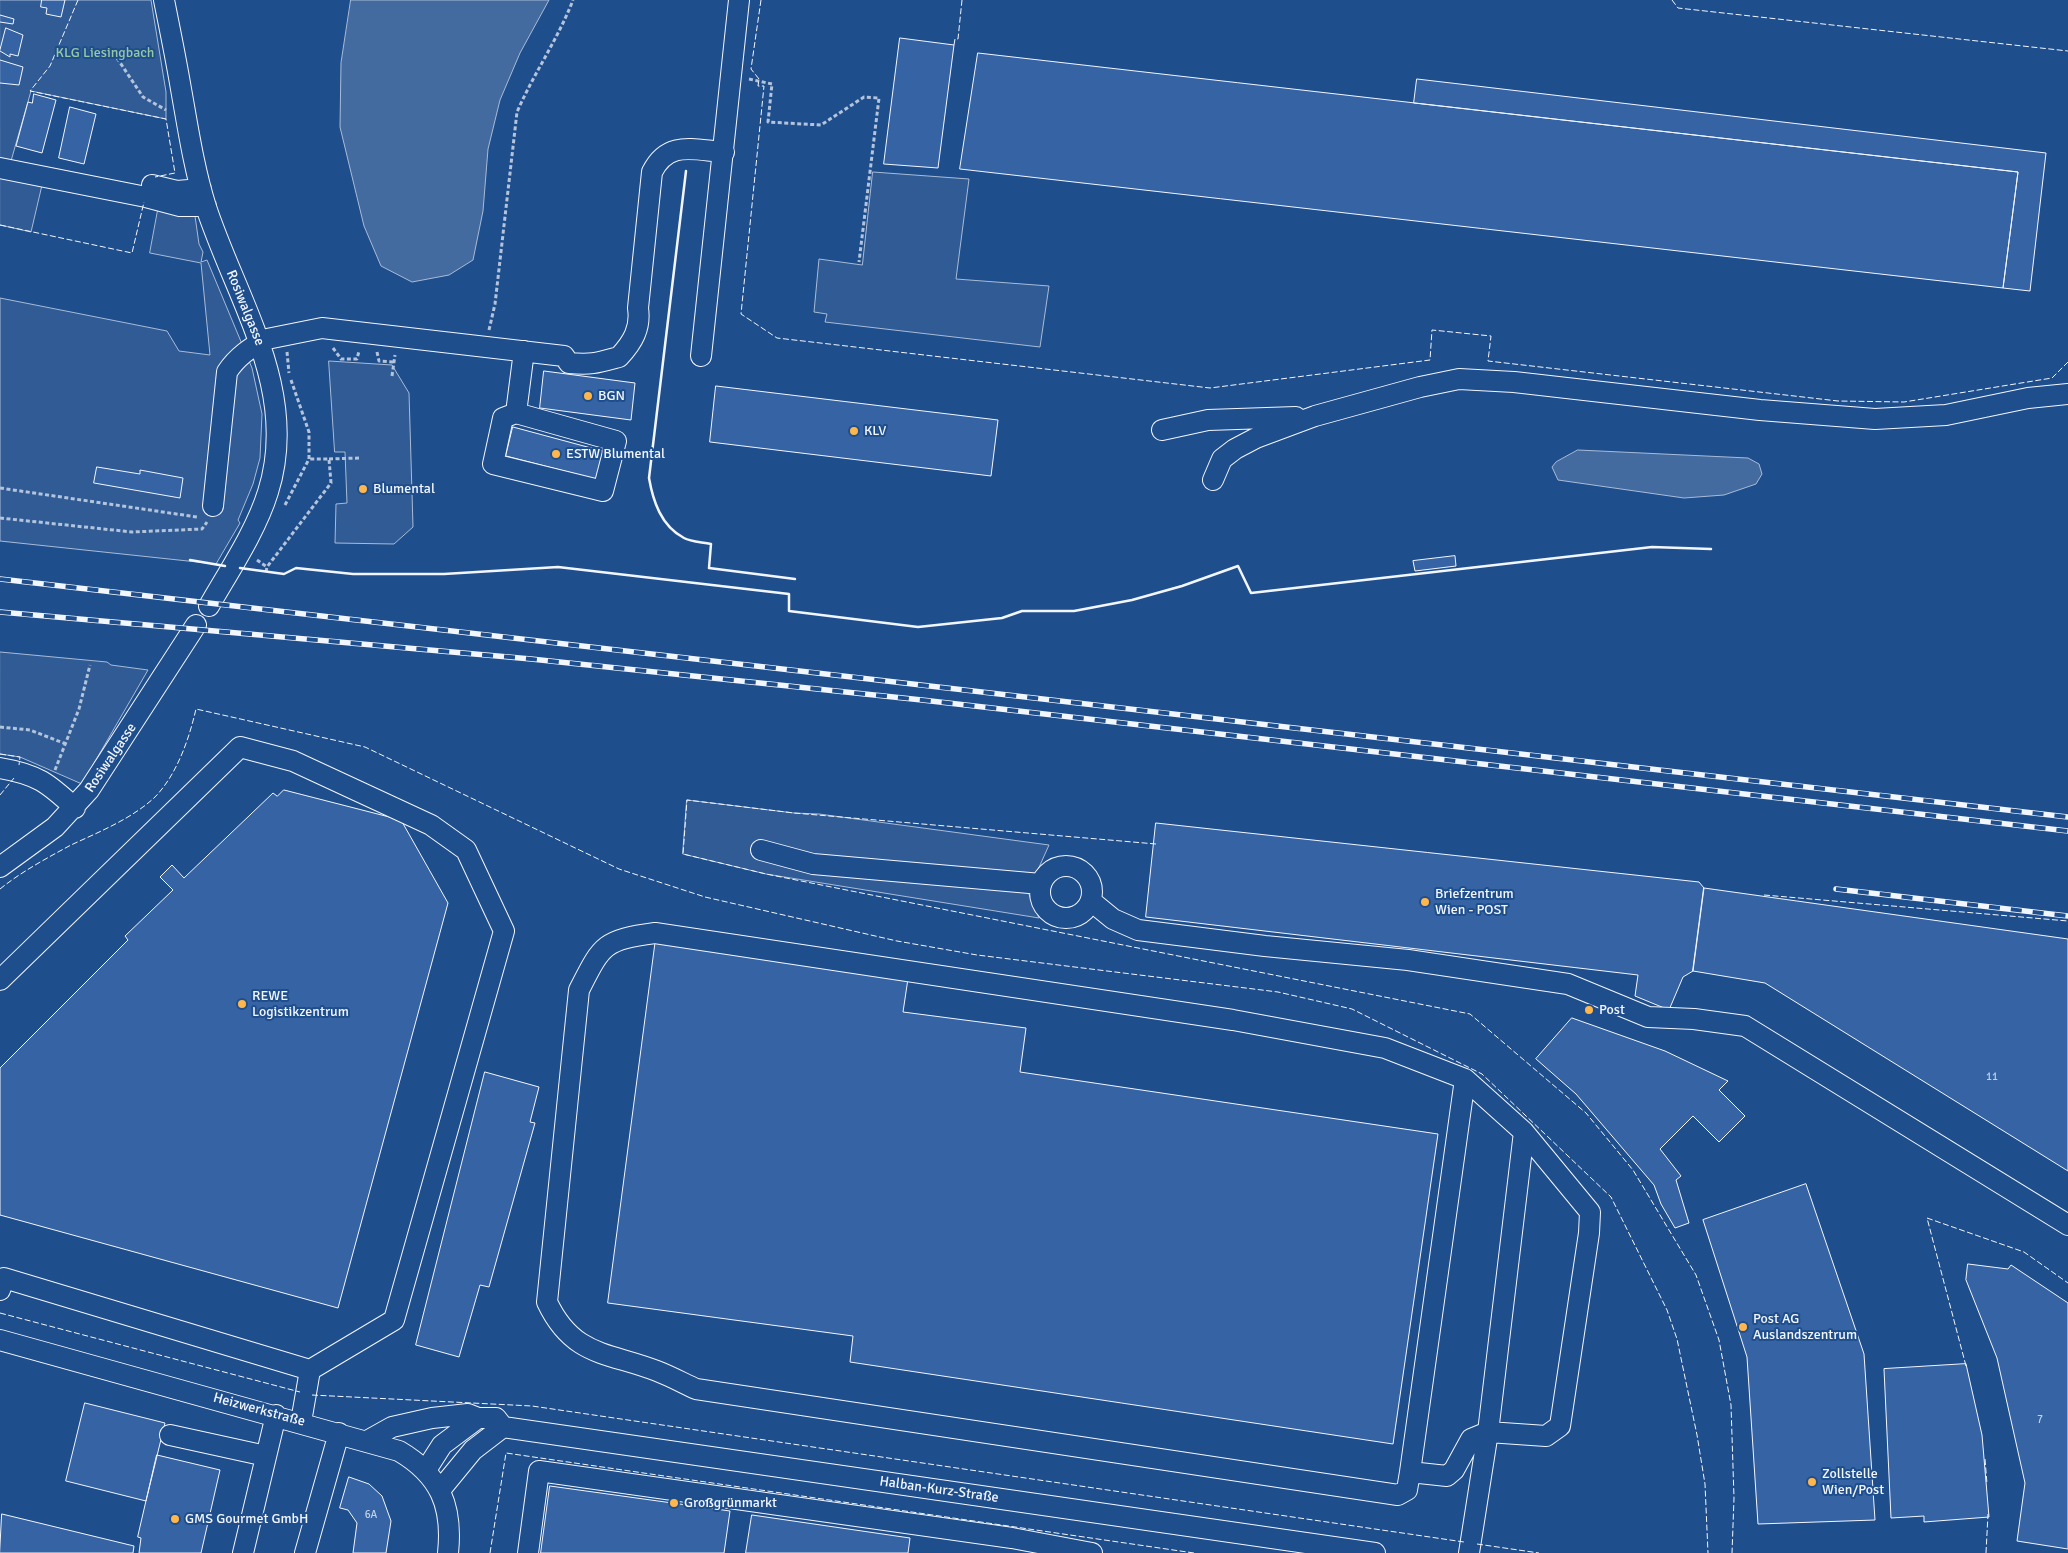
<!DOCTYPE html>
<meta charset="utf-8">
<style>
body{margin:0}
canvas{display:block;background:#1f4e8c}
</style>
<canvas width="2068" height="1553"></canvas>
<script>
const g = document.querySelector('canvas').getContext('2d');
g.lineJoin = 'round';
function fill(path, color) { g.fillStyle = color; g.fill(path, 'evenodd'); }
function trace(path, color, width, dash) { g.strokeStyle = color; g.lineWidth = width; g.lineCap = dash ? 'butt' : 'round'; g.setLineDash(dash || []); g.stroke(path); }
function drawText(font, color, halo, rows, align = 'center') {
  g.font = font + ' Signika,sans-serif'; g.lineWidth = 4; g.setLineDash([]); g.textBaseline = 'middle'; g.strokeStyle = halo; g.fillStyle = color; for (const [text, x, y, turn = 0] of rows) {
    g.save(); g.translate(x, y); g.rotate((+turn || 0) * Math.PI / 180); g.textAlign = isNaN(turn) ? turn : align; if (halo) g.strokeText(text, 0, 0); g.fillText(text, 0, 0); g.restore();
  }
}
const built = new Path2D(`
 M0,0H151L166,92V119L31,91L11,161L46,168L31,232L0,225Z
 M873,172L969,179L956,279L1049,286L1040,347L825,322L827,314L814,312L819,259L862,265Z
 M158,210L195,216L199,244L203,252L201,262L207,260L252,368L262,414L260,458L253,484L238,520L240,523L216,564L0,541V298L167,331L179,351L210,355L201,263L150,253Z
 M329,361L392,365L409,393L413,527L394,544L335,543L336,504L347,503L345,452H335Z
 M0,652L107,662L111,665L148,670L82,784L20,757L0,754Z
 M687,800L794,813L819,814L1049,845L1028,892L1039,918L766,874L683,854Z`);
fill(built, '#305b95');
trace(built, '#a8bbd7', 1);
const water = new Path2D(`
 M351,0H549L520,53L500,100L488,149L483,211L473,260L449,275L412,282L381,266L364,226L340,127L341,63Z
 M1578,450L1748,458L1759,464L1762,474L1756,484L1724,495L1684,498L1558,480L1552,467L1556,462Z`);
fill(water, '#446ba0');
trace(water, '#a8bbd7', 1);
const building = new Path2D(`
 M42,0H65L61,17L46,14L47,8L41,7Z
 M0,15L14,19L13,24L0,22Z
 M6,28L23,35L18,56L10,54V57L0,51Z
 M900,38L954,45L938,168L884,164Z
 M978,53L2018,172L2003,288L960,169Z
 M0,60L23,67L19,85L0,83Z
 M1417,79L2046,153L2030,291L2003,288L2018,172L1414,103Z
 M34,94L56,100L42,153L16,146L28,102L32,103Z
 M70,107L96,114L84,164L59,158Z
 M544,371L635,383L631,420L540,408Z
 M716,386L998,420L991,476L710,442Z
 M513,427L606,452L599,480L506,456Z
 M97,467L140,474V470L183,478L180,498L94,483Z
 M1455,556L1456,566L1415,571L1413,561Z
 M284,790L401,820L448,903L338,1308L0,1215V1068L128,940L125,936L173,890L160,877L172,865L184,878L273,793L277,796Z
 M1156,823L1699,882L1704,888L1693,971L1683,977L1669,1010L1635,996L1638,975L1146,917Z
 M1704,888L2068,939V1171L1765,983L1693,971Z
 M656,938L909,972L903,1012L1026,1028L1020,1072L1438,1134L1393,1444L850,1362L853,1336L608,1303Z
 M1572,1018L1665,1051L1728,1081L1719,1090L1745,1116L1719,1142L1693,1116L1660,1149L1681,1176L1676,1180L1689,1223L1675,1228L1661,1204L1654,1185L1576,1094L1536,1059Z
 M485,1072L539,1087L530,1122L535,1123L489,1287L480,1285L459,1357L416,1345Z
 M1806,1184L1864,1354L1875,1520L1758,1524L1747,1357L1703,1220Z
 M1968,1264L2008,1269L2011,1265L2068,1303V1549L2017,1541L2025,1483L1997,1358L1966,1280Z
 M1966,1364L1982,1435L1989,1517L1924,1522V1516L1891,1518L1884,1369Z
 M85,1403L165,1423L146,1501L66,1481Z
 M157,1455L220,1470L201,1553H139L141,1538L138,1537Z
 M349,1477L369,1484L382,1496L391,1521L386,1553H353L357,1523L348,1510L340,1508Z
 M550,1486L730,1511L724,1553H541Z
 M2,1514L134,1546L133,1553H0Z
 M752,1515L910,1538L908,1553H746Z`);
fill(building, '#3563a3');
trace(building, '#f2f6ff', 1);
const minor = new Path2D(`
 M164,0C170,30 176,59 181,89C188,128 194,169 206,207C237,301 300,391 268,492C256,531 229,571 209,606
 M0,168L146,197L180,206H206
 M152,185L177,191L201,189
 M701,356L739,0
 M516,413L616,441L603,491L493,464L503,418Z
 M516,413L524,351
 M1162,430L1208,420L1296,417
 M1213,480L1222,459L1235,449L1256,438L1315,416L1420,387L1459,379L1514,382L1760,410L1875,419L1946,415L2028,398L2068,394
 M213,506L227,372C236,358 252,346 267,339L322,328L564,356L569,363C592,365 597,363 619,357C633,342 641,328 638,308L652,172C668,140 693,150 724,152
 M0,768C37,774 48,783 75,808
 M761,850L813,864L1041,884
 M1040 892a26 26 0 1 1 52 0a26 26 0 1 1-52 0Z
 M0,867L55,827L89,790L196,625
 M1091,901L1113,919L1138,930L1265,946L1408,960L1568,984L1648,1017L1694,1019L1745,1026L2068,1225
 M0,980L240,747L293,761L431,825L466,850L504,931L394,1320L310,1370L4,1278L0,1290
 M0,1340L399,1451C440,1475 453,1506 448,1553
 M301,1422L310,1370
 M170,1435L266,1456
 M367,1441L392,1427L432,1418L468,1414L478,1418H496L503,1427L1375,1553
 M426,1470L442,1445L478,1418
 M1410,1472L1407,1490L1398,1495L696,1389C683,1383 670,1376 657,1371C608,1352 573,1357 547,1302L579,990C602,945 603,940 655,933L1233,1020L1385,1048L1465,1079
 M441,1489L473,1450L503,1427
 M243,1553L276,1415
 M305,1553L339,1433
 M528,1553L539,1471L1012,1538L1092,1553
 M1469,1553L1488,1432L1524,1132L1590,1212L1589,1233L1560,1426L1546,1436L1488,1432L1471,1439L1454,1470L1447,1476L1410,1472L1465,1079L1524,1132`);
trace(minor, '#f2f6ff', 22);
trace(new Path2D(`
 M117,58L143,97L166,110
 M749,79L772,84L768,122L821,125L864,97L879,98L859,262
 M489,330L495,304L517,112C534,73 558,39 573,0
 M333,348L341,359H357L359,351
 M287,352L289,373
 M377,352L379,361L393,362
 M392,376L395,355
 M329,459L360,458
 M0,488L197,517
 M285,505L309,459V432L291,380
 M0,518L132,532L202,529L207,522
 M257,560L267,567
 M266,572L267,567L331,483L329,459H309
 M0,727L30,730L66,744
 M55,770L79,709L90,665`), '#b3c4dc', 3, [4, 2.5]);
trace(minor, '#1f4e8c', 20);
const rail = new Path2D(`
 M0,579L2068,817
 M0,612L531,659L922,700L2068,831
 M1836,889L2068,916`);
trace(rail, '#f2f6ff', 5.5);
trace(rail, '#1f4e8c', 4, [11]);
trace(new Path2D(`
 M78,0L50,66L30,91L166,119L175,173L155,177
 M761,0L751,69L759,79L758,86H764L741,314L777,338L1210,388L1430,360L1432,330L1491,336L1488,361L1838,401L1904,402L2052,378L2068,362
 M1672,0L1678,8L2068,51
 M954,45L955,39H958L962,0
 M0,225L132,253L144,202
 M0,754L20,757L19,765
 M0,795L14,778
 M1156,844L794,813L687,800L683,854L766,874L1470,1014L1586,1113L1633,1170L1696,1275L1719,1340L1731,1405L1734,1498L1732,1553
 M0,889C21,872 47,858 71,845C99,832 131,819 154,798C177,775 189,739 196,709L365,747L619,869L705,897L897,941L977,955L1278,992L1352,1009L1482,1074L1611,1197L1667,1310L1677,1339L1697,1435L1705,1484L1708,1553
 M1764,895L2068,921
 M0,1313L300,1392
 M1966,1366L1927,1218L2024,1252L2068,1283
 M312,1395L532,1406L1464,1542
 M1985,1459L1987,1484
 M1477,1544L1539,1553
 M490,1553L506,1453L1194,1553
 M1986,1553L1988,1514`), '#f2f6ff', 1, [6, 2.5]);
trace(new Path2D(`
 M686,171L649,478C653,501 661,526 684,538C691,542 702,542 711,544L709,568L795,579
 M190,560L225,566
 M240,568L284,574L296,568L353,574H444L558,567L789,594V611L918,627L1002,618L1022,611H1074L1132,600L1182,586L1238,566L1251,593L1652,547L1711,549`), '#f2f6ff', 2.5);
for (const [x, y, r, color] of [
 [588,396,5,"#ffb74d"],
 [854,431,5,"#ffb74d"],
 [556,454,5,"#ffb74d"],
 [363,489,5,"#ffb74d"],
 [1425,902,5,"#ffb74d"],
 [242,1004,5,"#ffb74d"],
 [1589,1010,5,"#ffb74d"],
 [1743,1327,5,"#ffb74d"],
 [1812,1482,5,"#ffb74d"],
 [674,1503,5,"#ffb74d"],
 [175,1519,5,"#ffb74d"]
]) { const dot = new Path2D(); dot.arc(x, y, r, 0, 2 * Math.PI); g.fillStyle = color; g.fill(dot); trace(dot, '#1f4e8c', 2); }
drawText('11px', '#c3d1e8', null, [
 ["11",1992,1077],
 ["7",2040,1420],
 ["6A",371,1515]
]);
drawText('14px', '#97c8a6', '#1f4e8c', [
 ["KLG Liesingbach",105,53]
]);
drawText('14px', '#f2f6ff', '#1f4e8c', [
 ["Rosiwalgasse",245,308,68],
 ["Rosiwalgasse",111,758,-56],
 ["Heizwerkstraße",259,1410,15],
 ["Halban-Kurz-Straße",939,1490,8]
]);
drawText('14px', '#f2f6ff', '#1f4e8c', [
 ["BGN",598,396],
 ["KLV",864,431],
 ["ESTW Blumental",566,454],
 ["Blumental",373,489],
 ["Briefzentrum",1435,894],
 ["Wien - POST",1435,910],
 ["REWE",252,996],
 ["Logistikzentrum",252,1012],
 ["Post",1599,1010],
 ["Post AG",1753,1319],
 ["Auslandszentrum",1753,1335],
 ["Zollstelle",1822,1474],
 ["Wien/Post",1822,1490],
 ["Großgrünmarkt",684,1503],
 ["GMS Gourmet GmbH",185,1519]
], 'left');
</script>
